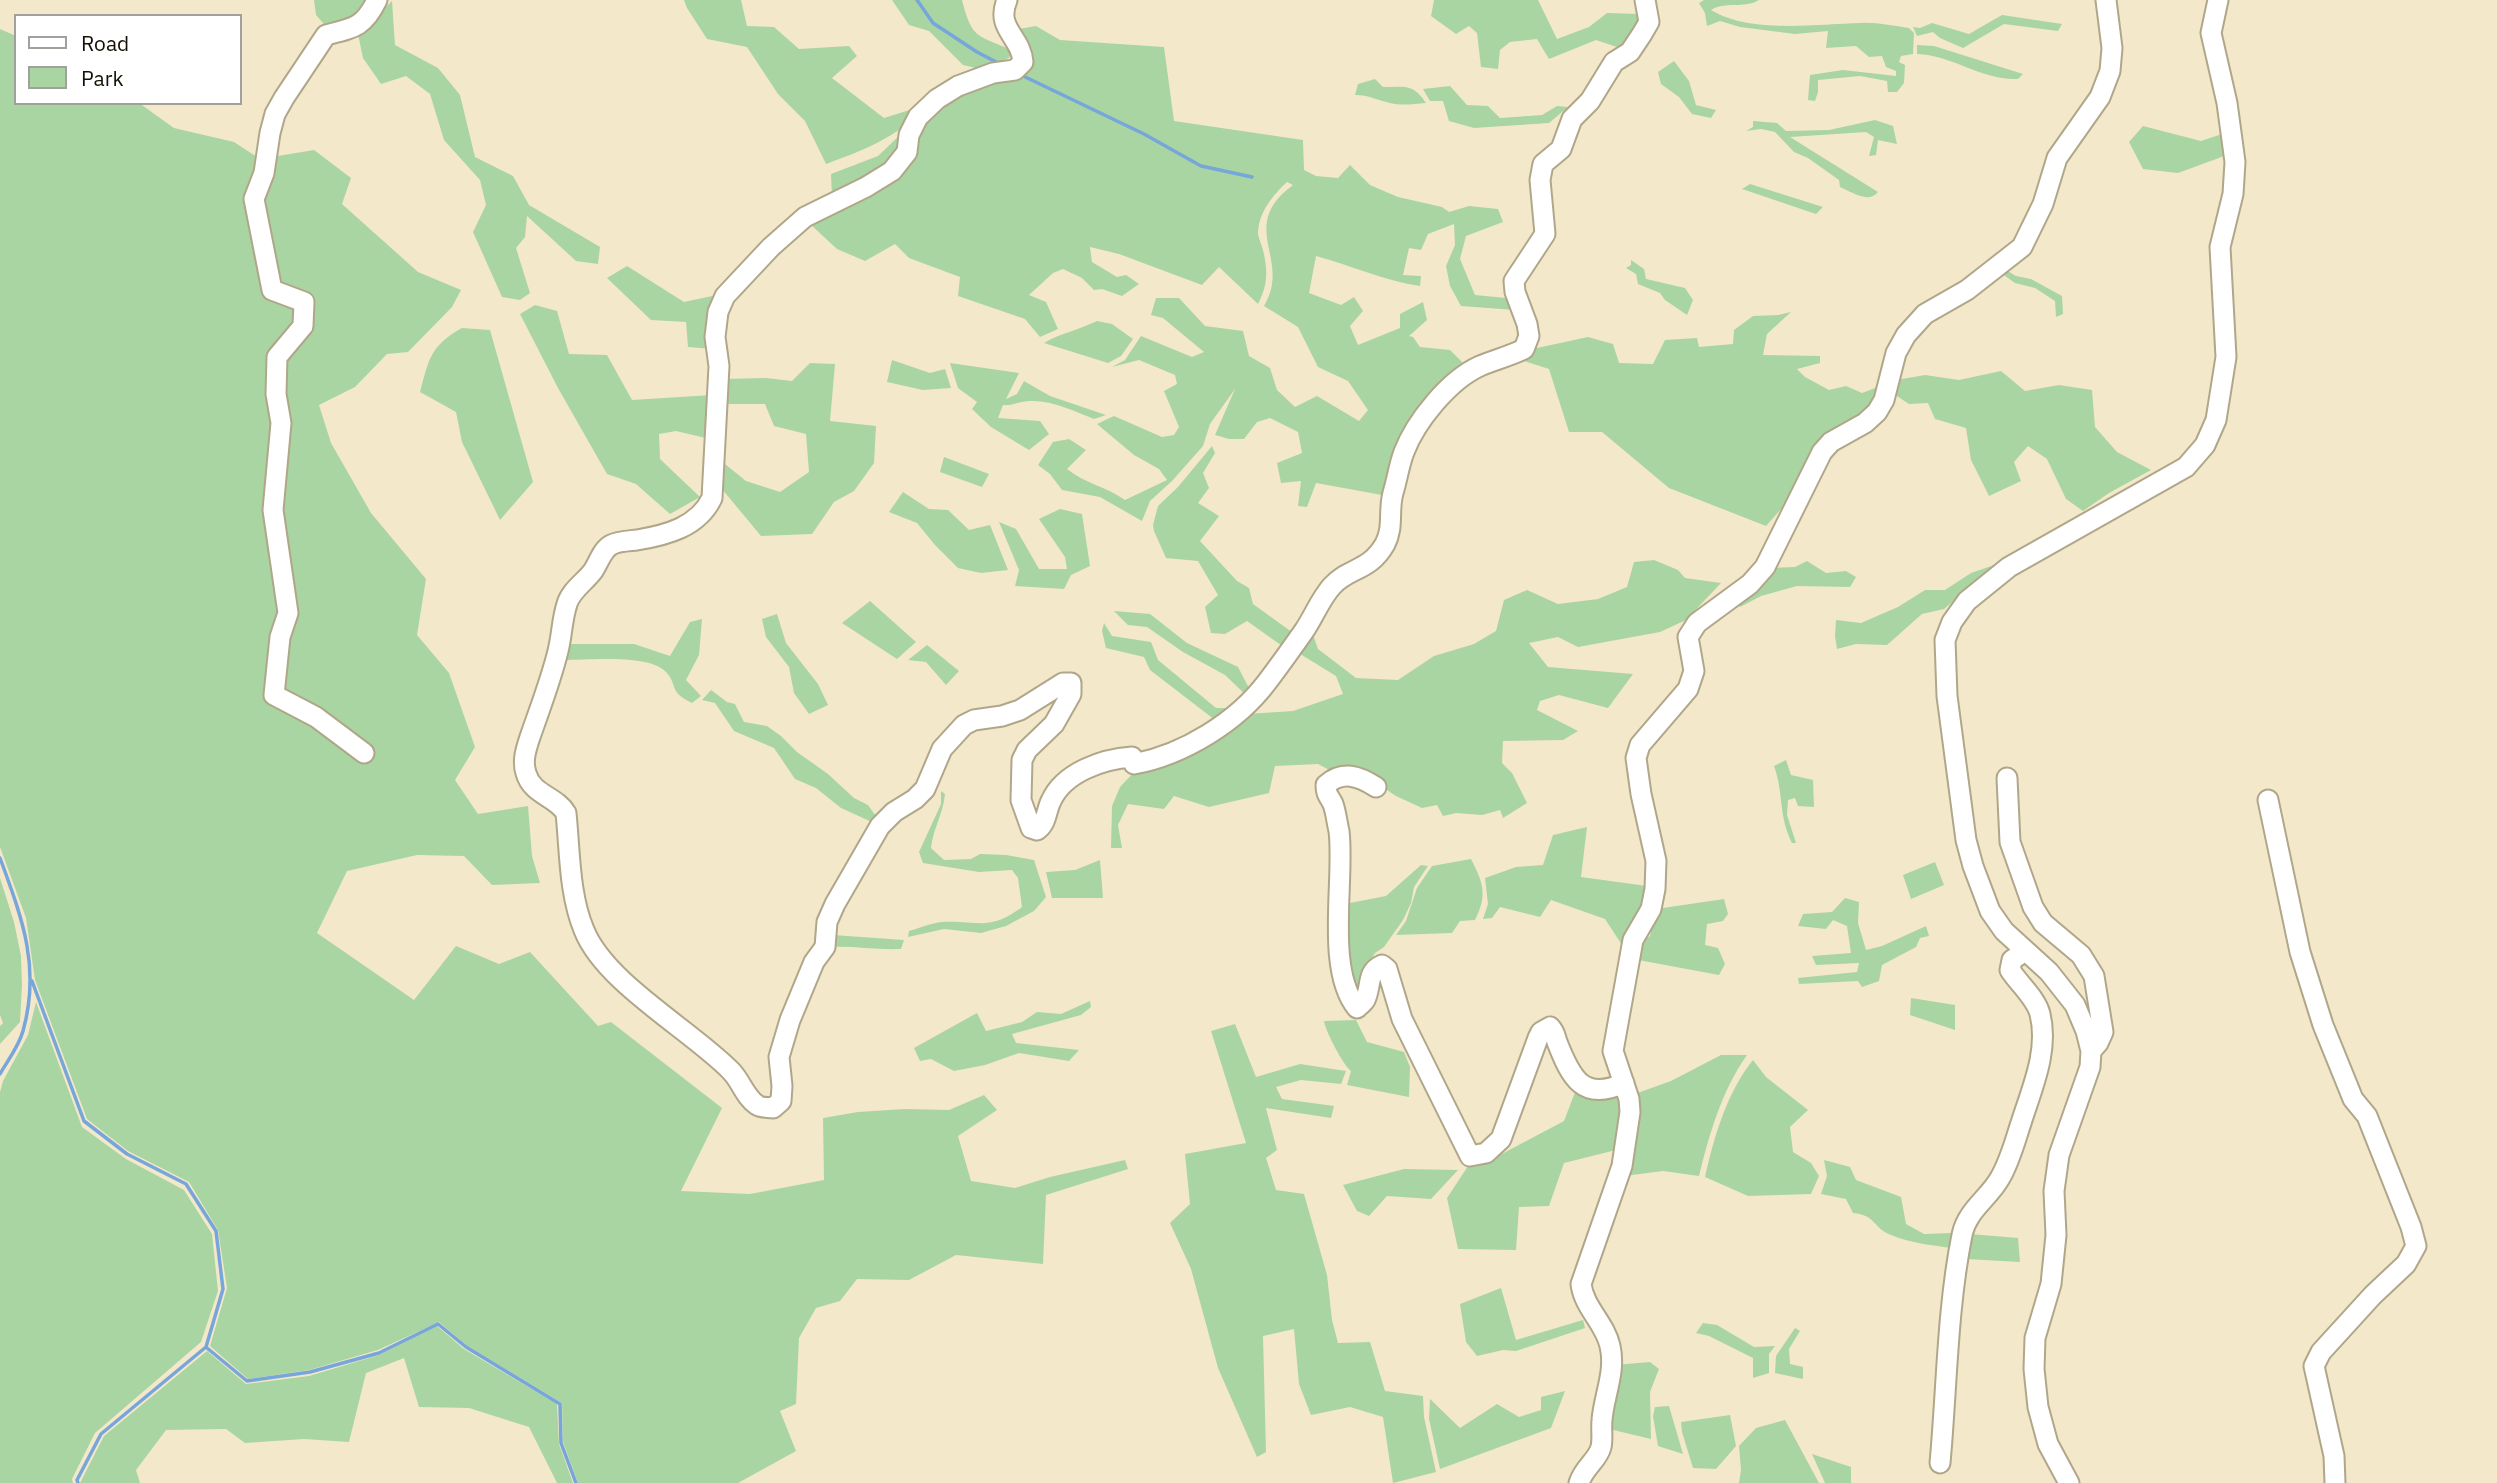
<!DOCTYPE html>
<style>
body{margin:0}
#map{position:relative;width:2497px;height:1483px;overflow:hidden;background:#f4e8ca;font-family:"IBM Plex Sans",sans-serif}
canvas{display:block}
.legend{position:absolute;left:14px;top:14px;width:228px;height:91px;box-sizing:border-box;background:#fff;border:2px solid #a1a09b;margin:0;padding:9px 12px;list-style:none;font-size:21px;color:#151106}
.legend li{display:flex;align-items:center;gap:14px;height:35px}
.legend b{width:35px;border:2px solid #a1a09b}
</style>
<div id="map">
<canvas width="2497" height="1483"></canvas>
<ul class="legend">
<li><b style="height:9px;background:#fff"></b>Road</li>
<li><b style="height:19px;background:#a9d5a3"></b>Park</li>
</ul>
</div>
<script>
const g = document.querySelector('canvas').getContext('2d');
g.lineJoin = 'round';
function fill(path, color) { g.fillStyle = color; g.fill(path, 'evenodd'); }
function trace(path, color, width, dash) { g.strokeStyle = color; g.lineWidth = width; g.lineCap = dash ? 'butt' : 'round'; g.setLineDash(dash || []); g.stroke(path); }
fill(new Path2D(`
 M314,0H372L368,11L329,30L316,15Z
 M684,0H741L747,26L774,27L799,49L849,46L857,56L832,78L884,118L916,108C909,135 850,155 826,164L805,121L778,94L747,47L707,39L687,8Z
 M892,0H962C972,39 977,35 1012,50L1009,58L980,69L963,65L929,31L909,25Z
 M1434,0H1538L1557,39L1589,27L1607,13L1640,14L1641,29L1620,48L1596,40L1549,59L1537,39L1510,42L1500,50L1498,69L1481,67L1477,33L1469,26L1456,34L1431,16Z
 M1704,0H1759C1744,9 1725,1 1711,10C1750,34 1816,24 1861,23C1876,22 1894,26 1909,28L1914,33L1913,54L1901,56L1899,62L1905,65L1904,83L1897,92H1888L1887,81L1860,76L1818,80V92L1815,101L1808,100L1810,75L1843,70L1896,76V71L1886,67L1882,56L1869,57L1856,46L1826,48L1828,31L1795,34L1740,27L1720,21L1707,26L1705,13L1699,3Z
 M392,1L395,45L438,68L460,95L475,157L513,176L529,205L600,247L598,264L576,261L527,216L525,237L516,248L530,293L520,300L502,297L473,232L486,205L480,180L444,140L430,94L406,76L381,84L363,58L358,34Z
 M2002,15L2062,24L2058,31L2004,24L1963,48L1940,38L1933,32L1917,36L1913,27L1920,28L1932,23L1969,34Z
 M1036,26L1060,40L1164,47L1174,121L1303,140L1304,170L1316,176L1338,178L1350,165L1370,185L1398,197L1442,207L1449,212L1469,206L1498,209L1503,222L1466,236L1460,259L1475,295L1506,298L1515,310L1461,306L1450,286L1446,266L1455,245L1454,224L1428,234L1421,250L1409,248L1403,275L1421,276L1420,286C1385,281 1350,265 1316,256L1309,293L1341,305L1354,297L1363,311L1350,326L1358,345L1400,328V314L1423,302L1427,320L1409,336L1413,337L1420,347L1450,350L1466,366L1387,482L1382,495L1316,483L1307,507L1298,506L1301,481L1281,483L1277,463L1302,453L1298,432L1270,418L1257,422L1244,439H1229L1215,435L1235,389L1210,424L1203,446L1172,481L1150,501L1142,521L1100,497L1062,490L1050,474L1038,465L1053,442L1069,439L1086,450L1067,469C1086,484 1105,486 1125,500L1167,480L1159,469L1134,455L1097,424L1114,416L1162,437L1174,435L1179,427L1164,391L1177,384L1175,375L1139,360L1112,367L1125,360L1141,336L1192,357L1204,352L1163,318L1151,315L1156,298H1179L1205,326L1243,331L1249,356L1270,368L1277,390L1295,407L1317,396L1359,421L1368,410L1348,381L1318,367L1298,327L1264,306C1293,259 1236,227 1293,185L1287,182C1273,195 1258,213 1258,234C1259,239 1262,246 1263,250C1268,271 1268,285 1258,304L1219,267L1202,285L1119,254L1090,247L1092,262L1117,277L1126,275L1139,284L1122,296L1102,289L1094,290L1082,278L1063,269L1053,273L1029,295L1046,302L1058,329L1040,337L1025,319L958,296L960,277L909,258L895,244L865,261L837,249L809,223L871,193L923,119L959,90L1022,74L1013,30Z
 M0,29L16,36V103H139L174,128L234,142L260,159L314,150L351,178L342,204L418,272L461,290L452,307L408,352L387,354L355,387L319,405L331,443L371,513L426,579L417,635L449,673L475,747L455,780L478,814L528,806L532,856L540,883L492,885L464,856L417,855L347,871L317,933L414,1000L456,946L499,964L530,952L598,1026L611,1022L722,1108L681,1191L750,1194L824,1180L823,1118L858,1112L905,1109L949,1110L984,1095L997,1110L958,1136L971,1181L1015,1188L1050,1177L1125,1160L1128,1169L1046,1195L1043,1264L956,1255L909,1280L857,1279L840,1301L816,1308L799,1338L796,1404L780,1411L796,1451L738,1483H578L563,1442L562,1403L466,1345L439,1322L378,1350L309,1370L248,1379L210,1346L227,1288L218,1230L189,1182L128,1151L87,1119L35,980L26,918L0,847Z
 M1917,45L1934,46L2023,74L2018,79C1983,81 1952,55 1917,54Z
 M1674,61L1689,81L1696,105L1716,110L1711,118L1692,114L1679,97L1661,84L1658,72Z
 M1375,79L1383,87C1405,87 1413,83 1426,103C1414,104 1402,106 1390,103C1377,100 1369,95 1355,95L1358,84Z
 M1450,86L1467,105L1488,106L1500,118L1542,115L1557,106L1568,107L1549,123L1474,128L1449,121L1443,101H1430L1423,89Z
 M1875,120L1893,126L1897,144L1878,140L1876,155L1869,156L1874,137L1866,132L1790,137L1878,192C1868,204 1852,192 1840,187L1839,180L1808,158L1794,152L1775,132L1761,129L1746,131L1753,127V121L1777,123L1786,131L1829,130Z
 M2143,126L2201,141L2225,133L2227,155L2178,173L2143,169L2129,142Z
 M902,133L904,152L832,199L831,174L878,156Z
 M1750,184L1823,207L1816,214L1742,189Z
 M1631,260L1644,269L1646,279L1685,288L1693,300L1687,315L1665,300L1660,293L1638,284L1636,274L1626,268L1631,265Z
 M627,266L684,302L717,295L713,349L688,347L686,322L651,320L607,278Z
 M2006,270L2016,276L2031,279L2062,296L2063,314L2056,317L2055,301L2035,288L2015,283L2001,273Z
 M535,305L557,311L569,354L607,355L632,400L712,395L710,439L676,431L659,434L660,459L700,497L670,514L636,484L607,474L558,388L520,314Z
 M1791,312L1767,334L1763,355L1820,356V363L1797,369L1805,377L1829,390L1846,386L1862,393L1878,387L1873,406L1766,526L1669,488L1602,432H1569L1549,369L1518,359L1532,323L1538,326L1537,348L1588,337L1613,344L1619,363L1653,364L1665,340L1697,338L1699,347L1733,344L1734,330L1753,316L1778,315Z
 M1097,321L1112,324L1133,339L1121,356L1108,363L1044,343C1061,333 1079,330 1097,321Z
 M462,328L490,330L533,482L500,520L462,442L456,412L420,392C429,359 430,346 462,328Z
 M892,360L930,373L945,369L951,388L923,390L887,382Z
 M810,363L835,364L830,421L876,426L874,463L854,491L834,502L812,534L761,536L717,483L720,460L746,481L780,492L809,472L806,434L774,426L765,404H722L723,379L766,378L792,381Z
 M950,363L1019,373L1006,399L1017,394L1024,381L1050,396L1106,415L1094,419C1074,411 1052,400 1030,401C1020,401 1013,406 1003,405L998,418L1040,421L1049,434L1029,450L991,427L972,409L977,402L958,388Z
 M2001,371L2025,391L2059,385L2092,390L2095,427L2117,452L2151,470L2109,493L2083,511L2066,499L2047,459L2028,446L2014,462L2021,481L1989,496L1971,460L1966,428L1935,419L1928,403L1909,404L1891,392L1896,380L1925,375L1959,380Z
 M1212,446L1215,453L1203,473L1209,488L1198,503L1219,516L1200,541L1237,581L1249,588L1253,604L1296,635L1285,648L1247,621L1225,634L1211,633L1205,607L1218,595L1198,561L1166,558L1154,531L1153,525L1158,506L1178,487Z
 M944,457L989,474L982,487L940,472Z
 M903,492L929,509L948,510L969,530L990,525L1008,570L981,573L958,568L935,545L917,523L889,512Z
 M1060,509L1082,514L1090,566L1071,575L1064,589L1015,586L1019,570L999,522L1016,529L1039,569H1067L1065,557L1039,519Z
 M1654,560L1678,570L1685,578L1721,583L1686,620L1660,632L1578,647L1558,637L1529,643L1548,667L1633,674L1608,708L1559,695L1540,701L1537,710L1578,731L1563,740L1503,741L1502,763L1512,773L1527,803L1503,818L1500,810L1482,815L1456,813L1443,816L1437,805L1422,808L1396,796L1360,772L1335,773L1318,764L1275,766L1269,793L1209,807L1174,796L1164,809L1128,804L1118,825L1122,848H1111L1112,806L1120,787L1137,769L1247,714L1293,711L1343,694L1336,676L1297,652L1311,629L1318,649L1356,678L1398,680L1434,656L1474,644L1496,631L1504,600L1527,590L1558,604L1598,599L1627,587L1634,562Z
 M1807,561L1826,573L1846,571L1856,577L1850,587L1797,586L1761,596L1740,607L1737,601L1769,568L1795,567Z
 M1997,564L1944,609L1922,614L1887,645L1856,644L1837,649L1835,636L1836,620L1861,623L1898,607L1925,590H1945L1971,573Z
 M870,601L916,642L897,659L842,623Z
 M1114,611L1150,614L1187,643L1238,667L1250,690L1248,697L1225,675L1183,652L1147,627L1128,625Z
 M777,614L786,643L818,684L828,705L809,714L794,693L789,667L766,637L762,619Z
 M702,619L699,655L686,680L701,696L692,703C667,691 679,685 665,671C647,654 589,660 564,660L571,644H634L670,656L690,622Z
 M1104,623L1112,636L1151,642L1158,660L1216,708H1235L1215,720L1150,670L1144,657L1106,648L1102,631Z
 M927,645L959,671L946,685L926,662L908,660Z
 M711,690L727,702L735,704L744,722L767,726L781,736L797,752L828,774L854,798L868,805L878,819L874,823L841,808L816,788L795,779L774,748L734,731L715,703L702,700Z
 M1786,760L1791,775L1813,780L1814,807L1798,806L1795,798L1788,800L1787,815L1796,843H1792C1778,815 1784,793 1774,766Z
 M941,791L945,794C943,815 933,828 931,848L944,860L971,859L980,854L1006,855L1034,860L1046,897L1034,911L1006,926L981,933L944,929L908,937L909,931C920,928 931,923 942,922C979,920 988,932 1022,907L1018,878L1012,870L979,872L923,863L919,852L941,804Z
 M1587,827L1581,877L1647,886V898L1622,945L1605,919L1551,900L1540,917L1500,907L1492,918L1483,919L1488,904L1485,878L1516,867L1543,865L1553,835Z
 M1471,859C1483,883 1488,894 1475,920L1460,921L1452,933L1396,935L1406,921L1417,888L1432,866Z
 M1100,860L1103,898H1052L1046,872L1075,870Z
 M1935,862L1944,885L1911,899L1903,875Z
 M1421,865L1428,866L1414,887L1411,903L1403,920L1384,947L1375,953L1366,968L1358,1001L1344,957L1348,874L1350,903L1386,896Z
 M0,878L14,922L21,956L22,985L20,1022L0,1044V1026L3,1023L0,1015Z
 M1845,898L1859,902L1858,923L1866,950L1882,946L1926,926L1929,936L1920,938L1916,947L1882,965L1879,981L1862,987L1858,981L1799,984L1798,978L1857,972L1859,963L1816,965L1812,956L1851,953L1847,926L1833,920L1826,929L1798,926L1803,914L1832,912Z
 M1724,899L1728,914L1723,921L1707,924L1705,945L1718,948L1725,964L1719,975L1633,959L1638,945L1650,936L1656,909Z
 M833,935L904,940L901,949C876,950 854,946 830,947Z
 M1911,998L1955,1005V1030L1910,1015Z
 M1090,1001L1091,1007L1081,1015L1012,1034L1016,1043L1079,1050L1069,1061L1019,1053L985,1065L954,1071L931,1059L920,1061L914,1048L977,1013L986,1031L1022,1022L1037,1012L1061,1014Z
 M36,1002L82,1127L126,1159L184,1190L212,1234L218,1291L201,1342L95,1433L72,1479L73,1483H0V1092L3,1081L28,1035Z
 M1356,1020L1367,1042L1404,1052L1410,1067L1409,1097L1347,1085L1351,1071C1343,1065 1325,1030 1324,1021Z
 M1235,1024L1256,1077L1300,1064L1346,1071L1341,1084L1301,1080L1276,1087L1282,1099L1334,1106L1331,1118L1266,1108L1277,1150L1266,1158L1276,1190L1304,1194L1327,1275L1332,1320L1338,1343L1370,1342L1385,1391L1423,1396L1424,1417L1436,1472L1393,1483L1383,1417L1350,1407L1311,1415L1299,1384L1294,1329L1263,1336L1266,1452L1257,1457L1218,1368L1191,1269L1170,1223L1190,1204L1185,1154L1246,1143L1211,1031Z
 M1721,1055H1747C1722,1090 1709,1135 1699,1176L1663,1171L1624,1176L1632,1095L1671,1081Z
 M1753,1060L1766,1077L1808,1110L1790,1127L1793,1152L1811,1163L1819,1176L1811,1194L1748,1196L1705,1177C1714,1137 1727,1092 1753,1060Z
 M1577,1087L1621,1091L1620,1149L1564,1163L1549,1206L1519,1207L1516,1250L1458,1249L1447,1198L1472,1160L1498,1156L1564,1121Z
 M1824,1160L1850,1167L1856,1180L1901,1197L1906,1224L1924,1234L1952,1233L1951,1248C1931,1245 1910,1243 1891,1235C1873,1228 1876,1215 1853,1213L1846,1199L1821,1194L1827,1176Z
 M1404,1169L1458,1170L1431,1199L1387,1196L1369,1216L1357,1211L1343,1185Z
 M1970,1234L2018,1238L2020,1262L1966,1259Z
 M1501,1288L1516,1340L1583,1320L1585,1328L1516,1351L1503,1350L1477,1356L1466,1342L1460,1304Z
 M1703,1323L1717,1325L1754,1347L1775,1346L1769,1354V1373L1753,1378V1358L1709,1336L1696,1333Z
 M437,1326L464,1349L557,1404L559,1444L573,1483H557L529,1427L469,1408L419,1407L404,1358L366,1373L349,1442L304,1439L245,1443L226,1429L166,1430L136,1470L140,1483H80L104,1436L207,1351L246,1384L309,1376L379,1355Z
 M1795,1328L1800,1331L1789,1349L1790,1364L1803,1367V1379L1775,1373L1776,1356Z
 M1650,1362L1659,1369L1650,1392L1651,1439L1605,1428L1614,1365Z
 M1565,1391L1551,1428L1440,1469L1429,1419L1430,1399L1460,1428L1497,1404L1519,1417L1541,1410V1397Z
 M1669,1406L1683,1454L1658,1446L1653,1416L1655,1407Z
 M1730,1415L1736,1446L1716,1469L1693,1468L1682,1432L1681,1422Z
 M1785,1420L1819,1483H1739L1741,1470L1739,1446L1756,1428Z
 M1812,1454L1851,1467V1483H1825Z`), '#a9d5a3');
trace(new Path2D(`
 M917,0L933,23L977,52L1000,64
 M1019,74L1144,134L1201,166L1252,177
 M0,858C22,918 41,967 23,1031C19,1046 8,1060 0,1074
 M32,981L84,1121L127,1154L186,1184L216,1231L223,1289L206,1347L101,1434L77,1480L78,1483
 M207,1348L247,1381L310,1372L379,1353L438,1324L466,1347L560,1404L561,1443L576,1483`), '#76a6da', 3.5);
const minor = new Path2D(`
 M1007,0C995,29 1021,36 1023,62L1015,70L993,73L958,86L937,99L918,117L909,135L907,152L892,171L866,187L805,217L771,247L725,296L718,312L715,337L719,366L712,498C698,527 667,535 637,540C629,541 618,541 611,545C602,550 599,562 593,571C585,582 571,590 567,604C562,619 562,635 558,651C551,680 540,708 530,737C526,749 522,761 526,773C532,795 556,796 566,813C570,852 569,894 584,930C605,983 691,1030 731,1071C741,1081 745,1097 757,1105C761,1108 767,1107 773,1108L781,1101L782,1086L779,1057L790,1020L814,962L825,947L827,922L835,904L880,826L894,812L915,799L925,789L942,749L964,725L974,720L1002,716L1020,710L1063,683H1071V694L1054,724L1027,750L1022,760L1021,800L1031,828L1037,830C1047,823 1046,811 1051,801C1064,772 1103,759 1132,757L1134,764C1183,755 1237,722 1267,682C1280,665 1292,648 1304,631C1314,616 1321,598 1332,586C1349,567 1369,572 1385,544C1394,527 1388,511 1393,493C1397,480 1399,465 1404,452C1416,421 1449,380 1480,366C1494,360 1510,356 1524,349L1529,336L1527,324L1515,292L1514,281L1545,234L1540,180L1543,164L1561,149L1572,119L1590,101L1614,62L1630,52L1642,34L1649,22L1645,0
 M364,753L316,717L274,695L280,637L288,613L273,510L281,423L276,394L277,357L303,326L304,302L272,290L254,199L264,173L270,133L275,114L284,98L326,35C354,28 364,27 377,0
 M2007,778L2010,842L2033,907L2043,923L2081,955L2094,976L2103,1032L2098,1043L2091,1051
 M1376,787C1359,776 1342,770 1326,785C1326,795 1329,796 1333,804C1336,812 1337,823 1339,831C1345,879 1325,969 1357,1008C1358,1007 1365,1001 1365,1000C1372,986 1366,972 1382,965L1387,969L1402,1019L1470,1156L1486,1153L1501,1139L1538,1038L1541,1032L1550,1027C1555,1032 1555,1036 1557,1042C1571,1078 1583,1102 1624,1083
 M2268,800L2300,952L2323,1025L2353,1099L2367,1116L2411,1227L2416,1246L2406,1264L2373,1295L2321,1352L2314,1366L2334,1456L2335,1483
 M1940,1463C1947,1387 1947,1310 1962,1235C1967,1210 1989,1198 2000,1178C2010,1161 2015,1141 2021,1123C2032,1088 2049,1051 2040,1014C2036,998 2019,984 2010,970L2012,960L2025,951
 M1579,1483C1584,1467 1598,1460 1601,1447C1603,1439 1601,1429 1602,1420C1604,1395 1616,1372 1610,1346C1605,1323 1584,1308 1581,1284L1622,1166L1630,1112L1629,1099L1613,1051L1633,940L1651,909L1655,889L1656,861L1641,794L1636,758L1640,745L1688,689L1694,671L1688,637L1697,623L1750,584L1765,567L1822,452L1831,442L1865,423L1877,412L1884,400L1896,353L1906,335L1925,314L1967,290L2022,247L2043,204L2057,158L2100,97L2110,71L2112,48L2106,0
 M2069,1483L2048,1444L2038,1407L2034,1369L2035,1338L2051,1284L2056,1235L2054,1191L2059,1155L2090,1067L2091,1051L2086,1031L2075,1005L2049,972L2004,931L1990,911L1973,866L1966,840L1947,696L1945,640L1952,622L1967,601L2009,567L2186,467L2205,445L2216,420L2226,357L2220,247L2233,194L2235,162L2227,103L2211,33L2218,0`);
trace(minor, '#b0a689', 23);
trace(minor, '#fff', 19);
</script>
